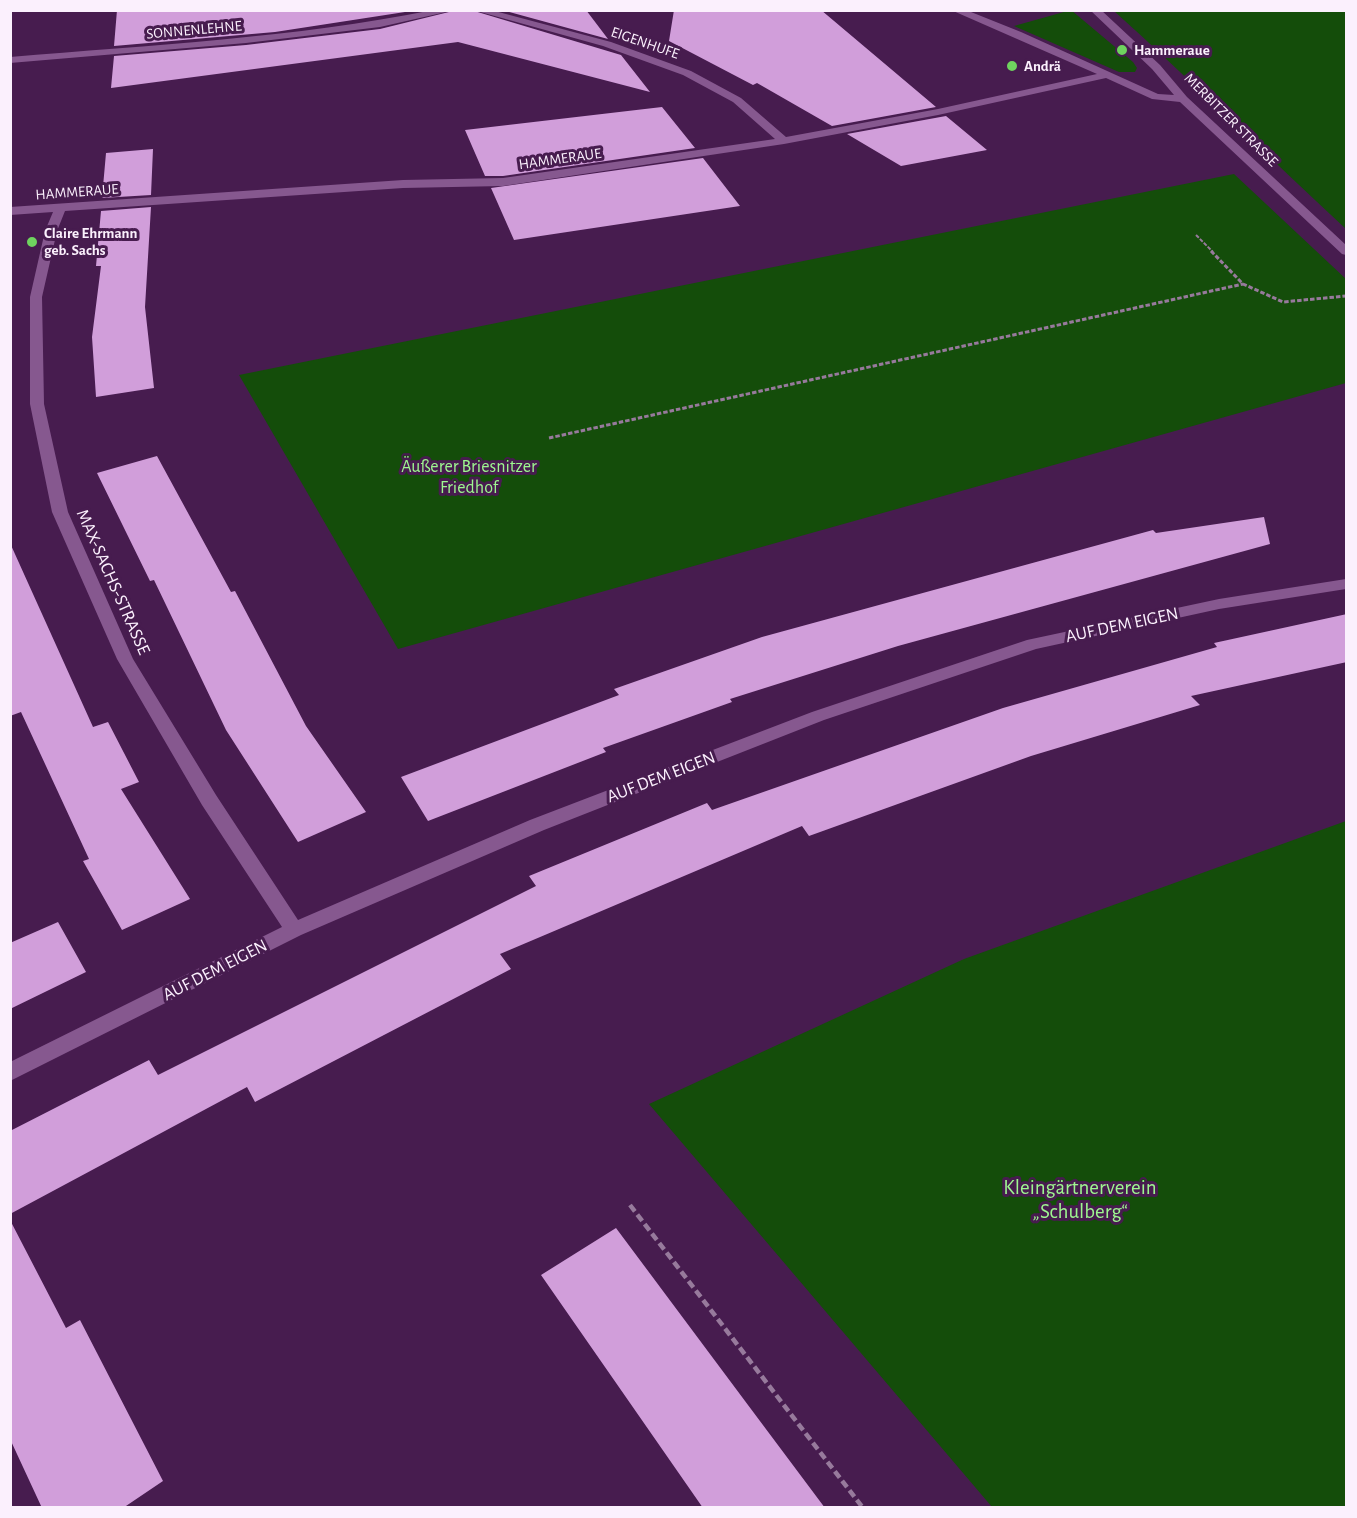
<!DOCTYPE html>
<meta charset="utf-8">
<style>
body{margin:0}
#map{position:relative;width:1357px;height:1518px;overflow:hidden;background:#471c4f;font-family:"Alegreya Sans",sans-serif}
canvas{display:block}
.frame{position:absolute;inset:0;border:12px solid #fbf0fd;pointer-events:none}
</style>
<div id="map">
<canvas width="1357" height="1518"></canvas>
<div class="frame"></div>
</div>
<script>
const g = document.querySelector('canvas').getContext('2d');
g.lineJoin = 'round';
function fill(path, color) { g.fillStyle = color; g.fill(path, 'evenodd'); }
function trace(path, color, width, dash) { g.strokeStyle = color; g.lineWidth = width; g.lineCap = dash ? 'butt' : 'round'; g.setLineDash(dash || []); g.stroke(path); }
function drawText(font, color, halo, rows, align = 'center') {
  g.font = font + ' "Alegreya Sans",sans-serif'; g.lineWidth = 6; g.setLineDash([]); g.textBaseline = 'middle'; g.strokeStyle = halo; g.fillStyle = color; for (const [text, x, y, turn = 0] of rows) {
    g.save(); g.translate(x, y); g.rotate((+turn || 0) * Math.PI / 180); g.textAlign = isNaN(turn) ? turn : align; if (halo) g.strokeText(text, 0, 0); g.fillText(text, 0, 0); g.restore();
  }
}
fill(new Path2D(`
 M1071,10L1133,62L1137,68L1135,72H1119L1014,26Z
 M1114,11H1346V229C1268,157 1193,82 1114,11Z
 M1234,174L1346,279V383L398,649L239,375Z
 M1346,821V1507H992L649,1104L964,959Z`), '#144d0a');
fill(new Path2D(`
 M117,10H418L275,32L114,46Z
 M457,10H471L621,55L650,92L458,42L111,88L114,56L246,45L380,29Z
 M502,10H586L608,39Z
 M674,10H821L936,107L832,126L757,83L753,85L669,41Z
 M662,107L695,148L503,176H485L465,130Z
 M946,116L987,150L901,166L847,134Z
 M153,149L151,195L102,198L106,153Z
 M703,158L740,206L514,240L491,188Z
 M151,207L145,307L154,388L96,397L92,337L101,266H96L101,211Z
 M157,456L231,592L235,591L306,726L366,812L298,842L226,730L154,580L150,581L97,473Z
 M1264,517L1270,544L898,646L730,699L732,702L603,748L606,752L428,821L401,777L619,695L614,689L762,637L1153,530L1156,533Z
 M10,543L93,727L108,722L139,782L121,789L190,899L122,930L83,861L89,859L21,712L10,716Z
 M1347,614V662L1191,696L1200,705L1031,756L809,836L802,826L500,954L511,969L255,1102L247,1087L10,1214V1131L149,1060L158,1075L536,886L529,876L707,803L712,810L1003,708L1217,647L1214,643Z
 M58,922L86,972L10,1009V943Z
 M10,1220L66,1328L80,1320L163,1481L123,1508H42L10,1439Z
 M616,1228L745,1401L825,1508H703L541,1275Z`), '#d19eda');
trace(new Path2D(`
 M1196,235L1213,252`), '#977a9c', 2, [4, 1.5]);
trace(new Path2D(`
 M1211,251L1243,284L1283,302L1346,296
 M549,438L1243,284`), '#977a9c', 3, [4.5, 2]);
trace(new Path2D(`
 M630,1205L863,1508`), '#977a9c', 4.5, [8, 4]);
fill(new Path2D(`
 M433,10H455L380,27L246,43L10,63V57C151,45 294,38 433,10Z
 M473,10H491L611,42L691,71L741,98L786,137L938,109L1097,74L951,10H966L1021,32L1158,94L1174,95L1152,69L1090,10H1101L1160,65L1187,97L1346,245V255L1342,254L1180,102L1152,99L1106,78L938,115L784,144L503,186L403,188L65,211L57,231L42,297L44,404L68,512L133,659L216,795L298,920L530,820L812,712L1027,640L1219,599L1346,579V589L1219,609L1036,649L824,720L544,830L301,935L10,1081V1062L282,927L202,805L117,659L52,512L30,404V297L45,231L53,212L10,215V207L403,180L503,178L775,139L733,102L683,75L603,46Z`), '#86588f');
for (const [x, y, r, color] of [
 [1122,50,6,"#6fd35f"],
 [1012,66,6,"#6fd35f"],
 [32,242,6,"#6fd35f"]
]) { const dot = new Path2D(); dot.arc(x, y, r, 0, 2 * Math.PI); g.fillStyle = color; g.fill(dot); trace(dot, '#471c4f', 2); }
drawText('15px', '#fbf0fd', '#471c4f', [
 ["SONNENLEHNE",194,30,-5],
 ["EIGENHUFE",645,43,19],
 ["MERBITZER STRASSE",1231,120,45],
 ["HAMMERAUE",560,159,-8],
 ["HAMMERAUE",77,192,-4]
]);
drawText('bold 15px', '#fbf0fd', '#471c4f', [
 ["Hammeraue",1134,50],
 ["Andrä",1024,66],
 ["Claire Ehrmann",44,233],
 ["geb. Sachs",44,250]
], 'left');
drawText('18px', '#9ef790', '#471c4f', [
 ["Äußerer Briesnitzer",469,467],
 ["Friedhof",469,488]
]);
drawText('18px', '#fbf0fd', '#471c4f', [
 ["MAX-SACHS-STRASSE",113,582,66],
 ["AUF DEM EIGEN",1122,625,-12],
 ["AUF DEM EIGEN",661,777,-21],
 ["AUF DEM EIGEN",215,970,-27]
]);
drawText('21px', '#9ef790', '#471c4f', [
 ["Kleingärtnerverein",1080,1188],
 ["„Schulberg“",1080,1212]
]);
</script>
